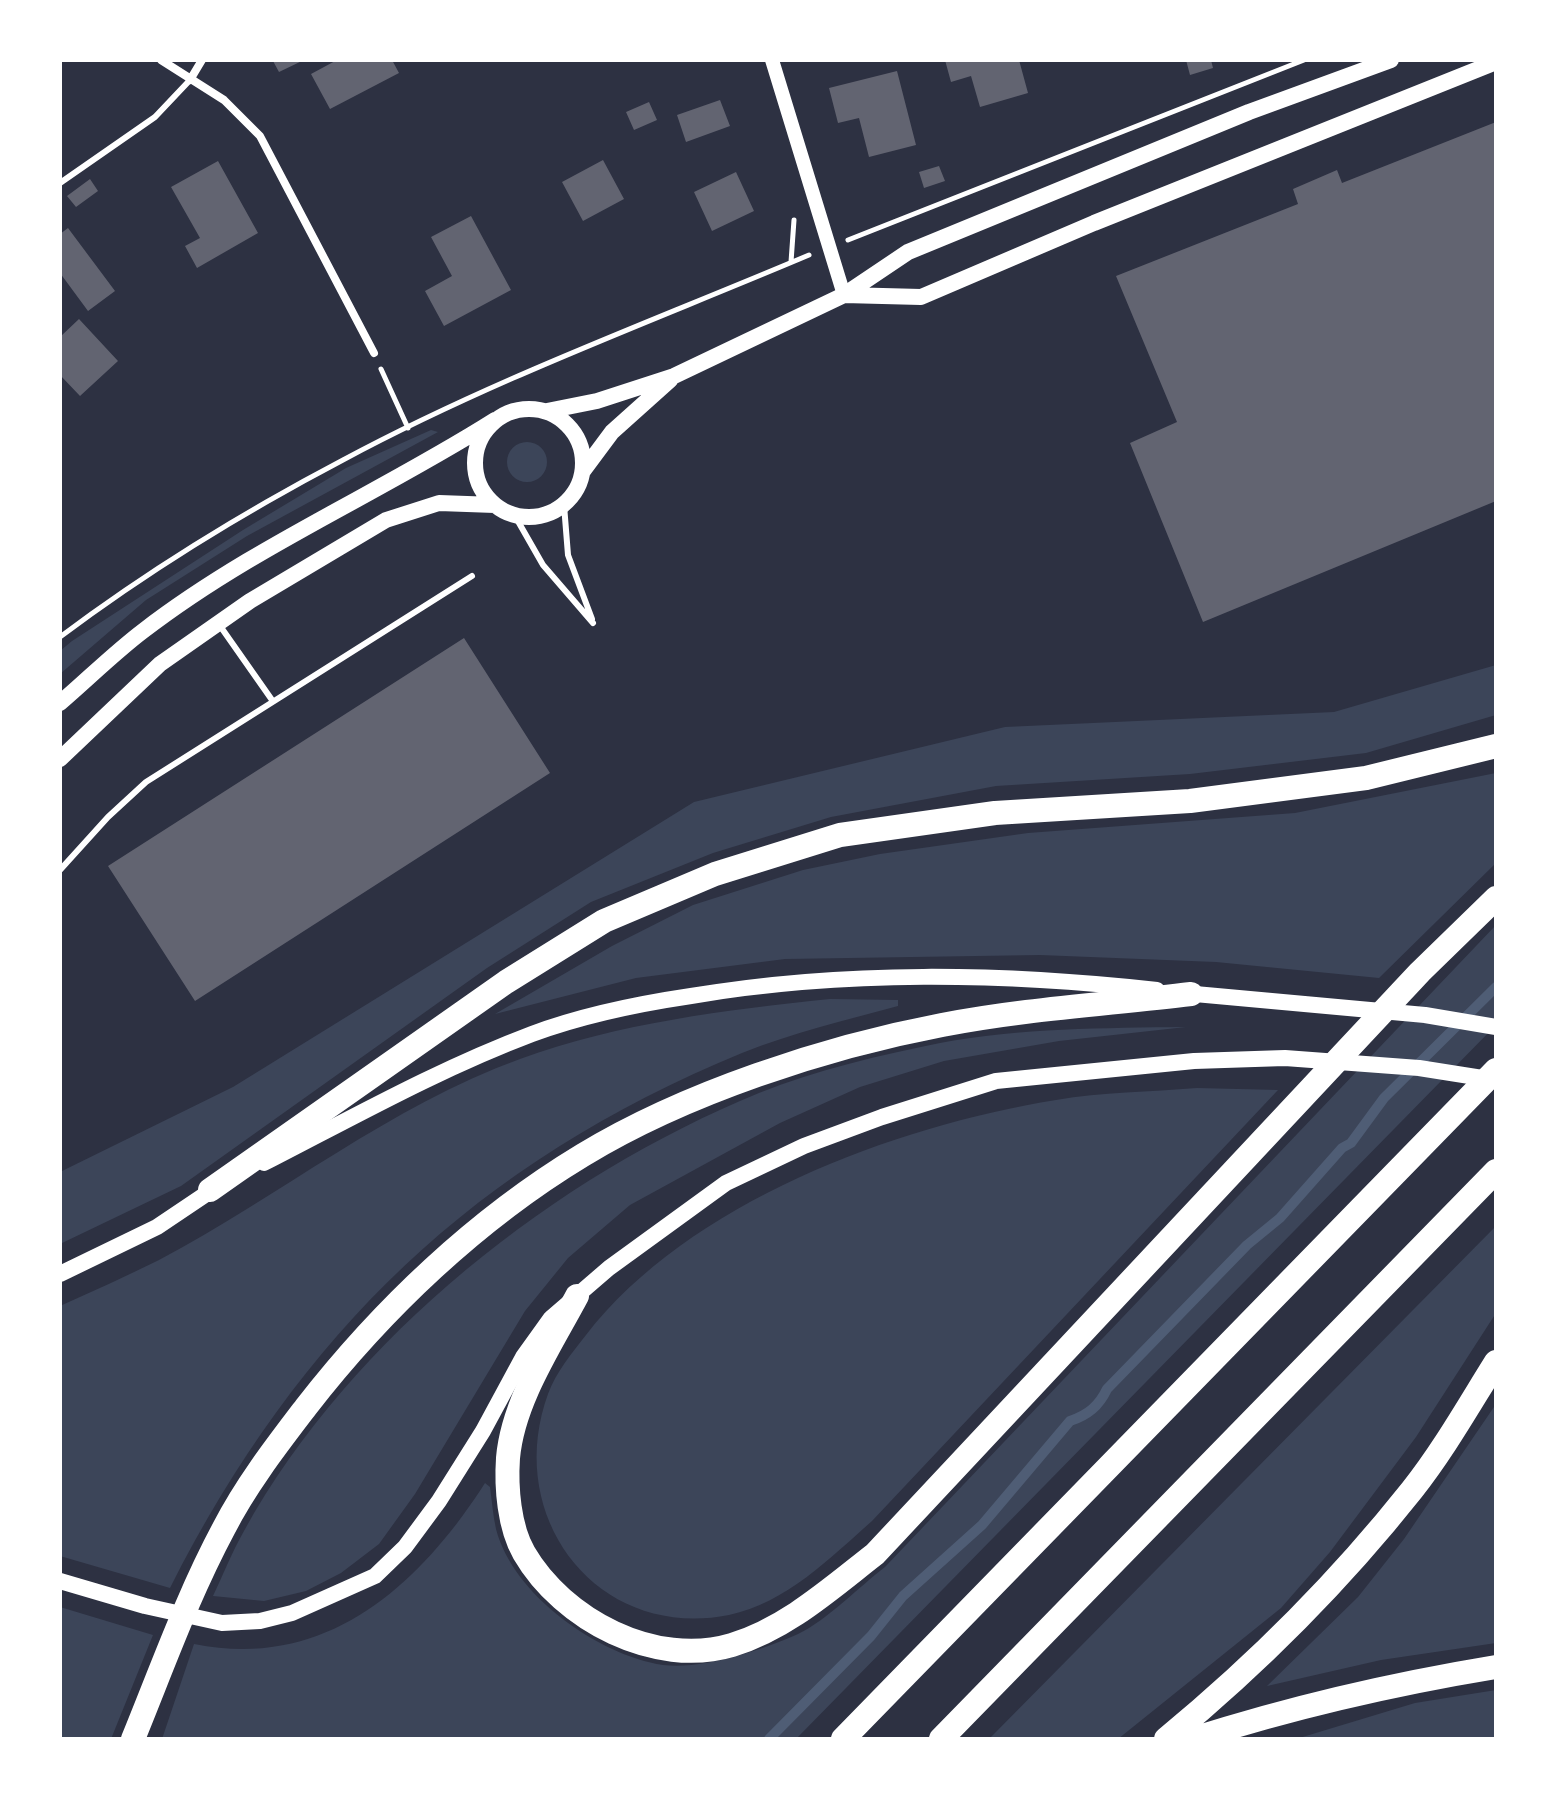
<!DOCTYPE html>
<style>
body{margin:0}
#map{position:relative;width:1556px;height:1799px;overflow:hidden;background:#2d3142;font-family:Helvetica,sans-serif}
canvas{display:block}
.frame{position:absolute;inset:0;border:62px solid #fff;pointer-events:none}
</style>
<div id="map">
<canvas width="1556" height="1799"></canvas>
<div class="frame"></div>
</div>
<script>
const g = document.querySelector('canvas').getContext('2d');
g.lineJoin = 'round';
function fill(path, color) { g.fillStyle = color; g.fill(path, 'evenodd'); }
function trace(path, color, width, dash) { g.strokeStyle = color; g.lineWidth = width; g.lineCap = dash ? 'butt' : 'round'; g.setLineDash(dash || []); g.stroke(path); }
fill(new Path2D(`
 M431,430L438,432L247,536L146,600L60,674V651L72,641L243,530L346,468Z
 M507 462a20 20 0 1 1 40 0a20 20 0 1 1-40 0Z
 M1496,665V715L1366,753L1190,774L996,786L831,817L713,853L591,902L487,968L181,1186L60,1244V1172L233,1087L694,802L1005,727L1334,712Z
 M1496,773V863L1379,978L1216,962L1040,955L785,959L636,978L495,1014L612,946L693,905L803,870L880,854L1028,833L1295,813Z
 M1496,925V1025L796,1739H162L194,1644C326,1671 419,1586 485,1483L490,1487C492,1501 493,1516 496,1529C513,1595 598,1655 663,1665C703,1670 762,1650 798,1634C826,1621 860,1586 885,1567Z
 M830,999L898,1000V1006C846,1020 792,1033 742,1053C475,1163 300,1332 170,1588L60,1556V1306C93,1291 127,1276 159,1260C280,1196 390,1106 520,1059C619,1023 725,1010 830,999Z
 M1186,1027L1059,1041L944,1061L860,1087L780,1123L630,1205L568,1258L525,1311L415,1494L379,1544L341,1573L306,1591L264,1601L213,1596C223,1575 232,1552 244,1531C352,1336 556,1176 759,1093C816,1070 880,1055 940,1043C1021,1028 1104,1028 1186,1027Z
 M1197,1088L1278,1090L872,1521C830,1558 786,1603 729,1615C597,1641 503,1517 548,1394C556,1372 572,1353 586,1335C688,1203 894,1126 1056,1100C1102,1092 1150,1092 1197,1088Z
 M1496,1226V1313L1416,1437L1330,1552L1281,1608L1118,1739H989Z
 M1496,1404V1643L1381,1660L1267,1686L1358,1597L1404,1539Z
 M60,1607L153,1635L111,1739H60Z
 M1496,1690V1739H1296L1415,1703Z`), '#3c4559');
trace(new Path2D(`
 M769,1739L871,1636L903,1596L982,1525L1070,1421C1088,1415 1099,1406 1107,1389L1247,1245L1280,1218L1342,1148L1351,1143L1384,1098L1496,987`), '#4f5d75', 10);
fill(new Path2D(`
 M275,60H304L279,72L273,61Z
 M337,60H392L399,73L330,109L311,74Z
 M945,60H1019L1028,93L980,107L971,76L951,82Z
 M1186,60H1211L1213,68L1190,75Z
 M897,71L916,145L869,157L859,118L838,123L829,88Z
 M720,100L730,126L686,142L677,115Z
 M649,102L657,120L634,130L626,112Z
 M1496,122V501L1203,622L1130,443L1177,422L1116,276L1298,204L1293,189L1337,170L1342,183Z
 M603,160L624,199L583,221L562,182Z
 M218,161L258,233L197,268L185,246L200,238L171,187Z
 M939,166L945,181L924,188L919,172Z
 M736,172L754,211L712,231L694,192Z
 M90,179L98,191L76,207L67,196Z
 M471,216L511,290L444,326L425,291L452,276L431,237Z
 M68,228L115,291L88,311L60,273V234Z
 M79,319L118,361L80,396L60,375V337Z
 M464,638L550,773L195,1001L108,866Z`), '#626471');
trace(new Path2D(`
 M848,240L1304,60
 M791,262L794,220
 M381,369L408,428
 M60,637C148,571 246,511 343,460C492,380 653,321 809,255`), '#fff', 5);
trace(new Path2D(`
 M60,183L155,117L190,80
 M564,505L568,555L592,619
 M515,516L543,565L593,623
 M218,623L272,700
 M60,870L108,817L146,782L472,576`), '#fff', 6);
trace(new Path2D(`
 M161,60L224,100L260,136L374,353
 M190,80L202,60`), '#fff', 8);
trace(new Path2D(`
 M772,60L844,295`), '#fff', 14);
trace(new Path2D(`
 M844,295L921,297L1094,223L1496,62
 M475 463a54 54 0 1 1 108 0a54 54 0 1 1-108 0Z
 M547,411L597,401L674,376L844,295L908,252L1249,112L1391,60
 M583,471L612,432L670,380
 M60,703C88,679 114,653 143,631C252,547 380,493 495,420
 M60,759L160,664L250,601L386,520L439,503L495,505
 M1184,993L1425,1015L1496,1027
 M264,1163C352,1118 439,1069 532,1034C583,1015 637,1004 691,996C846,970 1001,973 1157,990
 M60,1274L157,1227L218,1186
 M60,1581L145,1606L222,1623L260,1621L292,1613L375,1576L405,1547L439,1501L483,1431L523,1357L551,1318L609,1268L726,1183L804,1146L882,1117L996,1081L1194,1061L1285,1058L1419,1068L1495,1080`), '#fff', 16);
trace(new Path2D(`
 M210,1190L506,982L604,921L715,874L840,835L995,813L1190,801L1366,778L1496,746
 M577,1296C551,1345 513,1401 508,1458C506,1487 509,1527 524,1553C563,1620 655,1668 732,1645C787,1628 830,1589 875,1554L1420,972L1496,898
 M133,1739C162,1668 188,1595 224,1528C246,1485 277,1445 306,1407C382,1309 477,1219 583,1155C685,1093 826,1047 942,1025C1024,1009 1109,1004 1191,994
 M843,1739L1496,1070
 M941,1739L1496,1171
 M1166,1739C1257,1664 1339,1582 1412,1490C1443,1451 1469,1405 1496,1362
 M1193,1739C1293,1707 1393,1684 1496,1667`), '#fff', 24);
</script>
